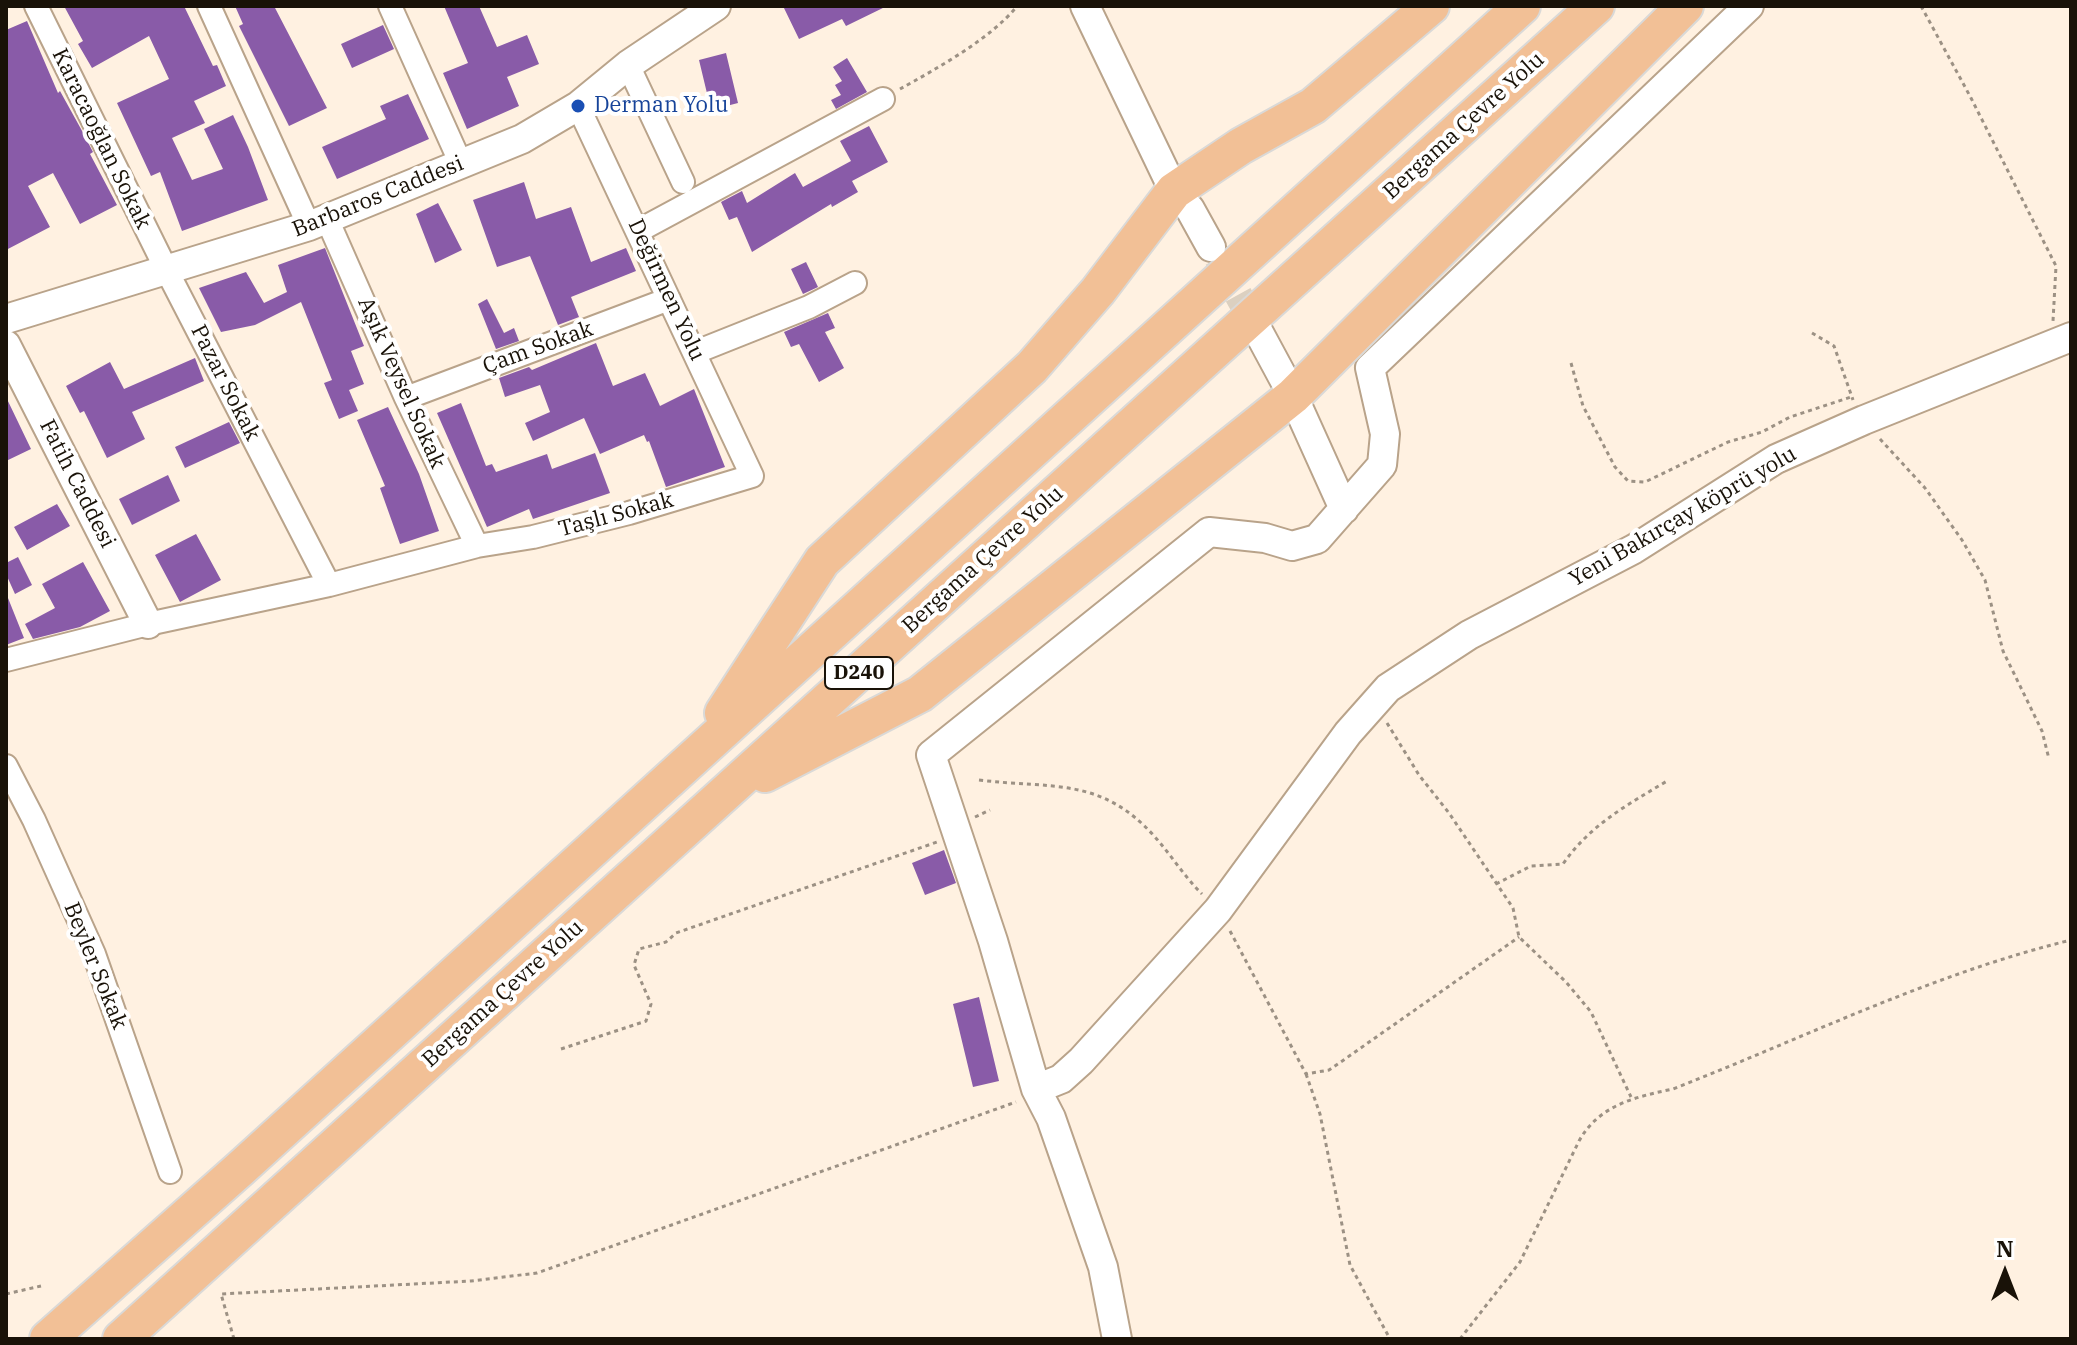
<!DOCTYPE html>
<meta charset="utf-8">
<style>
body{margin:0}
#map{position:relative;width:2077px;height:1345px;overflow:hidden;background:#fff1e1;font-family:"IBM Plex Serif",serif}
canvas{display:block}
.frame{position:absolute;inset:0;border:8px solid #191208;pointer-events:none}
.north{position:absolute;left:1965px;top:1233px;width:80px;height:80px;-webkit-text-stroke:6px #fff;paint-order:stroke;rotate:0deg;font-size:22px;font-weight:700;line-height:32px;text-align:center;color:#191208}
.north::after{content:'';display:block;margin:auto;width:28px;height:36px;background:#191208;clip-path:polygon(50% 0,100% 100%,50% 72%,0 100%)}
</style>
<div id="map">
<canvas width="2077" height="1345"></canvas>
<div class="frame"></div>
<div class="north">N</div>
</div>
<script>
const g = document.querySelector('canvas').getContext('2d');
g.lineJoin = 'round';
function fill(path, color) { g.fillStyle = color; g.fill(path, 'evenodd'); }
function trace(path, color, width, dash) { g.strokeStyle = color; g.lineWidth = width; g.lineCap = dash ? 'butt' : 'round'; g.setLineDash(dash || []); g.stroke(path); }
function drawText(font, color, halo, rows, align = 'center') {
  g.font = font + ' "IBM Plex Serif",serif'; g.lineWidth = 8; g.setLineDash([]); g.textBaseline = 'middle'; g.strokeStyle = halo; g.fillStyle = color; for (const [text, x, y, turn = 0] of rows) {
    g.save(); g.translate(x, y); g.rotate((+turn || 0) * Math.PI / 180); g.textAlign = isNaN(turn) ? turn : align; if (halo) g.strokeText(text, 0, 0); g.fillText(text, 0, 0); g.restore();
  }
}
fill(new Path2D(`
 M64,6H184L213,66L217,65L226,86L194,101L205,123L172,138L192,180L223,169L204,129L233,115L248,147L268,200L182,231L160,172L151,176L117,103L169,79L149,36L92,68L78,44L83,41Z
 M235,6H274L327,108L289,126L239,26L243,24Z
 M444,6H479L497,47L527,35L539,64L507,77L519,106L467,129L443,73L468,63Z
 M783,6H887L846,26L842,19L799,39Z
 M27,21L58,93L60,91L81,129L93,152L90,154L117,205L80,224L53,173L28,186L50,227L6,250V30Z
 M383,25L394,49L352,68L341,44Z
 M726,53L738,103L711,110L699,60Z
 M847,58L867,92L836,109L831,100L841,95L835,85L842,81L833,67Z
 M408,94L429,139L337,179L322,147L386,119L380,106Z
 M869,126L888,162L852,181L858,192L832,207L831,204L752,252L737,217L729,220L721,202L742,191L747,203L795,173L803,187L851,161L840,141Z
 M524,182L536,219L571,207L591,262L626,248L636,271L571,297L579,317L558,325L530,256L497,267L473,200Z
 M438,203L462,250L435,263L416,214Z
 M325,248L364,346L351,351L364,384L349,390L358,411L339,419L324,383L332,380L301,302L255,325L221,332L199,288L246,272L264,303L287,292L278,265Z
 M806,262L818,287L803,294L791,269Z
 M487,299L504,333L514,328L519,341L496,349L478,304Z
 M828,313L835,328L825,332L844,368L819,382L799,344L791,347L784,332Z
 M596,343L613,386L645,373L660,406L694,389L725,467L666,487L649,441L647,442L644,435L600,454L584,418L533,441L525,423L550,412L540,385L505,397L499,378L529,367L532,370Z
 M195,358L204,381L132,412L145,439L107,458L84,411L80,413L66,386L110,362L124,389Z
 M6,397L31,449L6,461Z
 M461,403L486,466L492,464L496,472L547,454L552,469L595,453L610,493L533,519L529,509L487,527L437,413Z
 M388,407L419,474L439,531L400,544L380,488L385,486L357,420Z
 M229,422L240,443L185,468L175,447Z
 M168,475L180,501L132,525L119,499Z
 M57,504L70,526L27,550L14,527Z
 M196,534L221,580L180,602L155,555Z
 M18,557L32,585L15,594L6,574V563Z
 M83,562L110,611L80,627L33,639L25,624L55,608L42,584Z
 M6,593L24,638L6,645Z
 M944,850L956,883L925,895L912,863Z
 M979,997L999,1081L973,1087L953,1004Z`), '#895ba8');
trace(new Path2D(`
 M1218,258L1258,331`), '#dcd0c0', 28, [28, 14]);
const minor = new Path2D(`
 M36,6L167,271L329,585
 M209,6L309,226
 M390,6L461,164
 M628,65L683,182
 M327,219L406,398L477,546
 M638,231L883,99
 M696,352L809,307L855,283
 M406,398L669,299
 M6,660L148,624L329,585L477,546L533,537L629,513L752,476L578,106
 M6,766L34,820L94,954L170,1172`);
const tertiary = new Path2D(`
 M1085,6L1174,191L1190,209L1211,247
 M6,319L309,226L522,139L578,106L628,65L716,6
 M1258,331L1293,396L1344,509
 M6,345L148,624
 M1036,1089L1061,1079L1081,1061L1218,910L1348,733L1388,688L1469,635L1634,549L1776,459L1864,420L2071,337
 M1117,1339L1103,1267L1051,1118L1036,1089L993,941L931,755L1209,532L1265,538L1292,546L1317,539L1382,465L1385,434L1370,368L1749,6`);
const trunk = new Path2D(`
 M723,713L822,561L1032,367L1098,291L1174,191L1241,146L1313,106L1431,6
 M765,774L920,694L1293,396L1685,6
 M48,1339L240,1169L1522,6
 M121,1339L1596,6`);
trace(minor, '#b9a38a', 26);
trace(tertiary, '#b9a38a', 32);
trace(trunk, '#dad9d7', 40);
trace(new Path2D(`
 M1921,6L1971,98L2056,266L2053,321
 M900,89C936,69 992,38 1017,6
 M1812,333L1834,346L1853,400
 M1571,363L1583,406L1615,467L1628,481L1645,482L1728,442L1762,432L1790,417L1851,397
 M1880,439L1925,488L1962,540L1985,580L2003,651L2042,731L2049,759
 M1387,723L1419,775L1449,813L1513,908L1519,937L1566,982L1591,1012L1631,1097
 M979,780C1051,789 1101,776 1155,837C1171,855 1184,876 1202,894
 M975,817L990,810
 M1496,884L1531,866L1563,864C1590,825 1627,805 1667,781
 M1230,931L1306,1074L1329,1070L1345,1059L1519,937
 M561,1049L646,1021L651,1004L634,965L639,949L666,942L676,933L937,842
 M1306,1074L1320,1114L1350,1265L1390,1339
 M6,1294L41,1286
 M234,1339L221,1294L471,1281L537,1273L1016,1102
 M1460,1339L1520,1262L1579,1141C1599,1105 1635,1097 1673,1089C1806,1037 1932,974 2071,940`), '#9c9184', 3, [4, 4]);
trace(minor, '#fff', 22);
trace(tertiary, '#fff', 28);
trace(trunk, '#f2c096', 36);
for (const [x, y, r, color] of [
 [578,106,8,"#1a4fb4"]
]) { const dot = new Path2D(); dot.arc(x, y, r, 0, 2 * Math.PI); g.fillStyle = color; g.fill(dot); trace(dot, '#fff', 3); }
for (const [x, y, w] of [
 [859,673,68]
]) { const box = new Path2D(); box.roundRect(x - w / 2, y - 16, w, 32, 6); g.fillStyle = '#fff'; g.fill(box); trace(box, '#191208', 2); }
drawText('bold 20px', '#191208', null, [
 ["D240",859,673]
]);
drawText('22px', '#164399', '#fff', [
 ["Derman Yolu",594,106]
], 'left');
drawText('22px', '#191208', '#fff', [
 ["Bergama Çevre Yolu",1464,126,-42],
 ["Karacaoğlan Sokak",101,139,64],
 ["Barbaros Caddesi",378,197,-22],
 ["Değirmen Yolu",666,290,65],
 ["Çam Sokak",538,348,-20],
 ["Pazar Sokak",225,383,63],
 ["Aşık Veysel Sokak",401,383,66],
 ["Fatih Caddesi",77,484,63],
 ["Taşlı Sokak",616,515,-15],
 ["Yeni Bakırçay köprü yolu",1683,517,-30],
 ["Bergama Çevre Yolu",983,560,-42],
 ["Beyler Sokak",95,966,68],
 ["Bergama Çevre Yolu",503,994,-42]
]);
</script>
